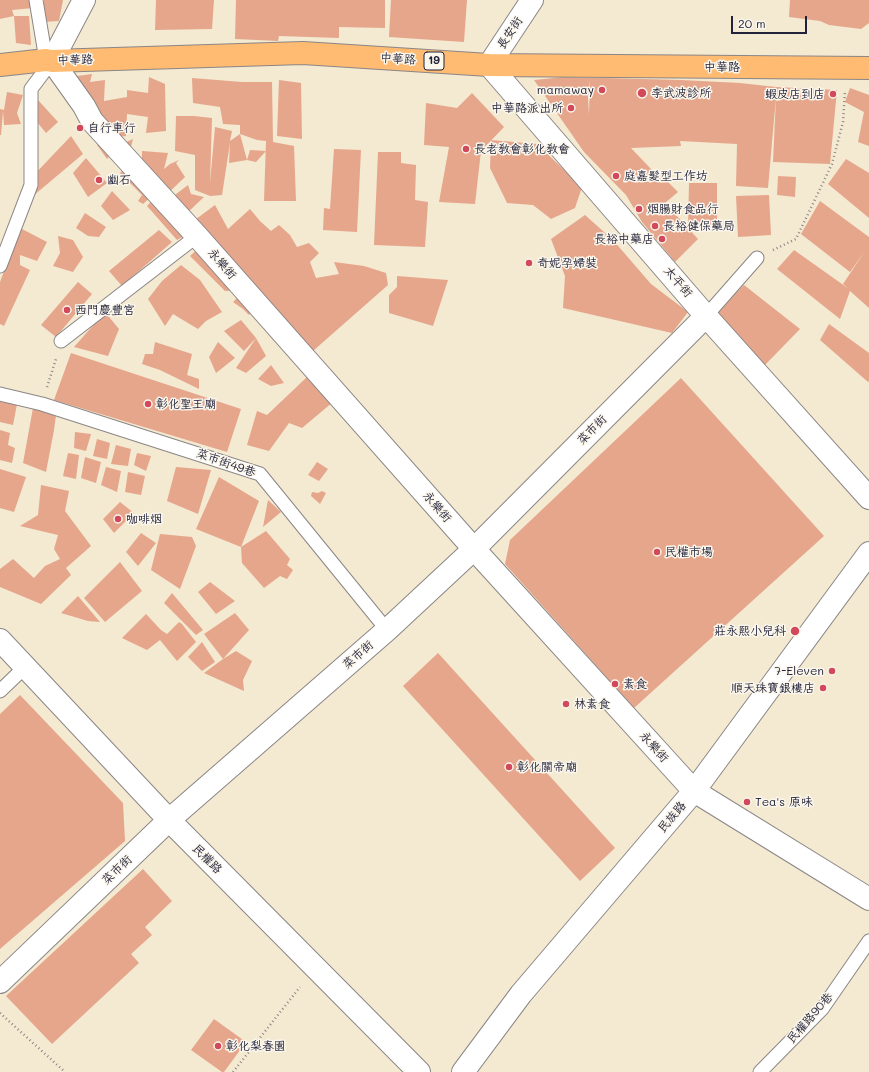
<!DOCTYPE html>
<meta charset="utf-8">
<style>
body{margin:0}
#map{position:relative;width:869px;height:1072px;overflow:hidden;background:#f4e9d1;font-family:Mali,sans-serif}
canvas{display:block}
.scale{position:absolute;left:731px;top:16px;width:76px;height:18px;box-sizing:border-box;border:2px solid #22223b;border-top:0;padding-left:5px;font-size:12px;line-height:14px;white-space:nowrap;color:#22223b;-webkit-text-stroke:3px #fbf7ec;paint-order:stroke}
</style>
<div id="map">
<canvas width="869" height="1072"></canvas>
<div class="scale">20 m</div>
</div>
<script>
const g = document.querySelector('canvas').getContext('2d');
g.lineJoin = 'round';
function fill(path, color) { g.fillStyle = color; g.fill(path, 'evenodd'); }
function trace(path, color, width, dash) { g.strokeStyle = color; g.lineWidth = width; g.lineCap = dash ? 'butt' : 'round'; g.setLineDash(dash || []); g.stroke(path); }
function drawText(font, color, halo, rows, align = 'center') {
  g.font = font + ' Mali,"LXGW WenKai TC",sans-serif'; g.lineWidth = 3; g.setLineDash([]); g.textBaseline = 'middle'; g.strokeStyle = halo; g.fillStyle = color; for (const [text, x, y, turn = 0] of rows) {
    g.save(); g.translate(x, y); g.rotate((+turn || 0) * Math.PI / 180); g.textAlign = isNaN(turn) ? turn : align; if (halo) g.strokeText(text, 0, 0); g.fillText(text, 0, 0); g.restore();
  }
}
fill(new Path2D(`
 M0,0H33V8L12,10L14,16H29L31,45L16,43L14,16L0,19Z
 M44,0H63L59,21L42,22Z
 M156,0H214L212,29L155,30Z
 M236,0H385V28L339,27V38L279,36L278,41L235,39Z
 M391,0H467L464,42L389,37Z
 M790,0H869V23L861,29L829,25L820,21L789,17Z
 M92,74L90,82L105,80L104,101L127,97V90L148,93L149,77L165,84L166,131L146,133L148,117L127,114L126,136L112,138L74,91L77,76Z
 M564,77L681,80L740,83L776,87L837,90L830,164L773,162L776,97L768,188L736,186L737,144L680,141L681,146L631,148L652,170L665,179L678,192L665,203L698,239L675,262L642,222L626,195L584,152L534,80ZM590,80L589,115L588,98Z
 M192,78L242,82H272L273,142L294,146L296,201H264L266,141L257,140L240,134V125L223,124L220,107L193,103Z
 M279,80L301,83L302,139L277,136Z
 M850,88L869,95V146L858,142L864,112L845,102Z
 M7,92L23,95L17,113L21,124L4,125L3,111L1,135H0V109L4,110Z
 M472,93L504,127L481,151L475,204L439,202L449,147L424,145L426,103L457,108Z
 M38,100L58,122L46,133L37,122Z
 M176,116H194L212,118L210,183L215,127L232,131L230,141L240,134L247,160L229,163L230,143L222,195L210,196L195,190V155L175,151Z
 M108,135L118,146L107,159L97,145Z
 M71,136L83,154L33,196L31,178Z
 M133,139L128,158L118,146Z
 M491,140L537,144L582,187L575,208L551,219L533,205L507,203L490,168Z
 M334,149L361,150L357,232L323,230L324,208L330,209Z
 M250,150L266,151L256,162L247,160Z
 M142,151L168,153L164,169L170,164L179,160L176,163L185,177L163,198L167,201L188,185L191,194L204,197L186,214L188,225L215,205L228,229L250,209L260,221L271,231L279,225L290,235L297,247L309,243L319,253L310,262L316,278L339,274L334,262L364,266L386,273L388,285L305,358L280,330L274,341L261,325L270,318L257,303L249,315L243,309L233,302L245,290L225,291L190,256L204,243L193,231L177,240L147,206L159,193L157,191L143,204L138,201L142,195L120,173L131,162L142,170Z
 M378,152H401V163L416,165L415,200L428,202L425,247L374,245Z
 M86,158L107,183L88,197L73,173Z
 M846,159L869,173V218L828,184Z
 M778,176L796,177L795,197L777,195Z
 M689,183H717V228L688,227Z
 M112,191L130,210L113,220L101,206Z
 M769,195L771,235L738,237L736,196Z
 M820,201L869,237V308L850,291L840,319L777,269L794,250L849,289L843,284L865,251L850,272L801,234Z
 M85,213L106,227L99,237L88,236L76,228Z
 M585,215L613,240L651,284L688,312L672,333L563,308L565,276L551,239Z
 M22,229L47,242L37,261L20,255V265L30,270L4,326L0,324V282L11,252Z
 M159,230L172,242L122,286L109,271Z
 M58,236L73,240L83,257L73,272L53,266L60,253Z
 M181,265L200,280L222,312L206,321L198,329L173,314L165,326L148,299L162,281Z
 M397,276L448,280L433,326L389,313V295L397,287Z
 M78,282L92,294L56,337L41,325Z
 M744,285L800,329L765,365L716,312Z
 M105,312L119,329L108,356L74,347Z
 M241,320L256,338L244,351L224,331Z
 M829,324L869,353V381L868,382L820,340Z
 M256,338L266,356L246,373L236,368Z
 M155,342L192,354L187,375L199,379V389L160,370L142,364L145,354H153Z
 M218,342L235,358L216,373L209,357Z
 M71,353L241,409L227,452L54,400Z
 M271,365L284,383L271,386L258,379Z
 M307,377L333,402L302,428L289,423L269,451L247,445L257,411L267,415Z
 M681,378L824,536L634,708L505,564L510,540Z
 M0,394L18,399L13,425L0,422Z
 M33,408L56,415L54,430L46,472L23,463Z
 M0,430L10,433L8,445L15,448L12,463L0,460Z
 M75,432L91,434L86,451L74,448Z
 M97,439L110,443L107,459L93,456Z
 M116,445L131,449L128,466L111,464Z
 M68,453L79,455L76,479L63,476Z
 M137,453L151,456L146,471L134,465Z
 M85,457L101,462L96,483L81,478Z
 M317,462L328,469L319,481L308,475Z
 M106,467L121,471L117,492L101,485Z
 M176,467L211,470L198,514L167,501Z
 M0,469L26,477L14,512L0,508Z
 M128,472L145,476L141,495L125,492Z
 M219,477L259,501L241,547L196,529Z
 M41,485L69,491L65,511L91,546L66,568L71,575L41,604L0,587V569L13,559L34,578L45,566L60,559L54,549L58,535L20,526L38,515Z
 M322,491L326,493L320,504L311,496L312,492L318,493Z
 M268,500L281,512L263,527Z
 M120,502L134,513L114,533L103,519Z
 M266,531L290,559L287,565L293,570L287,579L280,576L264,588L242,563L241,547Z
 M141,533L156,543L138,566L126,552Z
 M160,534L192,537L196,546L180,589L151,570Z
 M120,562L142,591L105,622L84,598Z
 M210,582L235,601L216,614L198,592Z
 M172,593L203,630L196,635L164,603Z
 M78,596L100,622L88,621L61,613Z
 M235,613L249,630L223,659L204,634Z
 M146,614L161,630L167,634L179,622L182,624L196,642L177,661L160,640L147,650L122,638Z
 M202,642L215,662L202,671L188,657Z
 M236,651L252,661L243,680L244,691L204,673L223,659Z
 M438,653L615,848L580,881L403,686Z
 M20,695L123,803L125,841L0,949V714Z
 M143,869L172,901L145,927L152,935L131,954L139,963L52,1044L6,996Z
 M214,1019L246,1042L224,1072H222L191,1050Z`), '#e5a68c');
const lane = new Path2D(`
 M36,0L46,60
 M0,266L31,185V89L52,61
 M706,316L757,258
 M61,341L197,236
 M0,394L42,404L260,474L387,630
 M0,691L25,667
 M760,1072L822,1009L869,941`);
const street = new Path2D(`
 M84,0L52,61L84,106L92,121L197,236L474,549L694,791L869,899
 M532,0L489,65L706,316L869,498
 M0,640L169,820L419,1072
 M0,982L169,820L387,630L474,549L706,316
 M463,1072L521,994L694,791L869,553`);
const primary = new Path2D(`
 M0,65L46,60L52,61L303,53L489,65L869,68`);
trace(lane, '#8b8686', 15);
trace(street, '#8b8686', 24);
trace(primary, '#8b8686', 24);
trace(new Path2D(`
 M773,250L796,239L832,164L843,122L845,91
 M47,387L56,359
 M0,1013L65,1072
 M233,1072L300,987`), '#8b8686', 2.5, [1, 3]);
trace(lane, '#fff', 13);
trace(street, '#fff', 22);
trace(primary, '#febb71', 22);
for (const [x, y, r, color] of [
 [602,90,4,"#d1495b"],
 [642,93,5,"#d1495b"],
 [833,94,4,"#d1495b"],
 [571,108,4,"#d1495b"],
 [80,128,4,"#d1495b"],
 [466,149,4,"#d1495b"],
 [616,176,4,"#d1495b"],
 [99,180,4,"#d1495b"],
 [639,209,4,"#d1495b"],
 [655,226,4,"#d1495b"],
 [662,239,4,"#d1495b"],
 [529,263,4,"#d1495b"],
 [67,310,4,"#d1495b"],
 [148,404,4,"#d1495b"],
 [118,519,4,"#d1495b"],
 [657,552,4,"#d1495b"],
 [795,631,5,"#d1495b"],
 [832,671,4,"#d1495b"],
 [615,684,4,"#d1495b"],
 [823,688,4,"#d1495b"],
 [566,704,4,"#d1495b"],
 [509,767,4,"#d1495b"],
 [747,802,4,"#d1495b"],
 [218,1046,4,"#d1495b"]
]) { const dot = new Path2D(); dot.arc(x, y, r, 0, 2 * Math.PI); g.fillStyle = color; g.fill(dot); trace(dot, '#fbf7ec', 1.5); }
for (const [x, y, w] of [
 [434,61,20]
]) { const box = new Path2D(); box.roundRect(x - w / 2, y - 9, w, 18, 3); g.fillStyle = '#fbf7ec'; g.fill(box); trace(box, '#22223b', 1); }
drawText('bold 11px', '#22223b', null, [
 ["19",434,61]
]);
drawText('12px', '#22223b', '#fbf7ec', [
 ["長安街",510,33,-57],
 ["中華路",398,59,4],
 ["中華路",75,60,-2],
 ["中華路",722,67],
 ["永樂街",222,264,49],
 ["太平街",678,282,49],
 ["菜市街",592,430,-45],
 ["菜市街49巷",226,463,19],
 ["永樂街",437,507,49],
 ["菜市街",358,655,-41],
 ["永樂街",654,747,48],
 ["民族路",672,817,-50],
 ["民權路",207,859,45],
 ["菜市街",117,870,-44],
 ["民權路90巷",810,1018,-49]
]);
drawText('12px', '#22223b', '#fbf7ec', [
 ["mamaway",594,90,"right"],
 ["李武波診所",651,93],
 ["蝦皮店到店",825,94,"right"],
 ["中華路派出所",563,108,"right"],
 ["自行車行",88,128],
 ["長老教會彰化教會",474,149],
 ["庭嘉髮型工作坊",624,176],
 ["幽石",107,180],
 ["烟腸財食品行",647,209],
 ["長裕健保藥局",663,226],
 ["長裕中藥店",654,239,"right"],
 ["奇妮孕婦裝",537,263],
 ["西門慶豐宮",75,310],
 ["彰化聖王廟",156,404],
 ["咖啡烟",126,519],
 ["民權市場",665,552],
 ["莊永熙小兒科",786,631,"right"],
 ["7-Eleven",824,671,"right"],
 ["素食",623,684],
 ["順天珠寶銀樓店",815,688,"right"],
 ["林素食",574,704],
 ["彰化關帝廟",517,767],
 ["Tea's 原味",755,802],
 ["彰化梨春園",226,1046]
], 'left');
</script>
